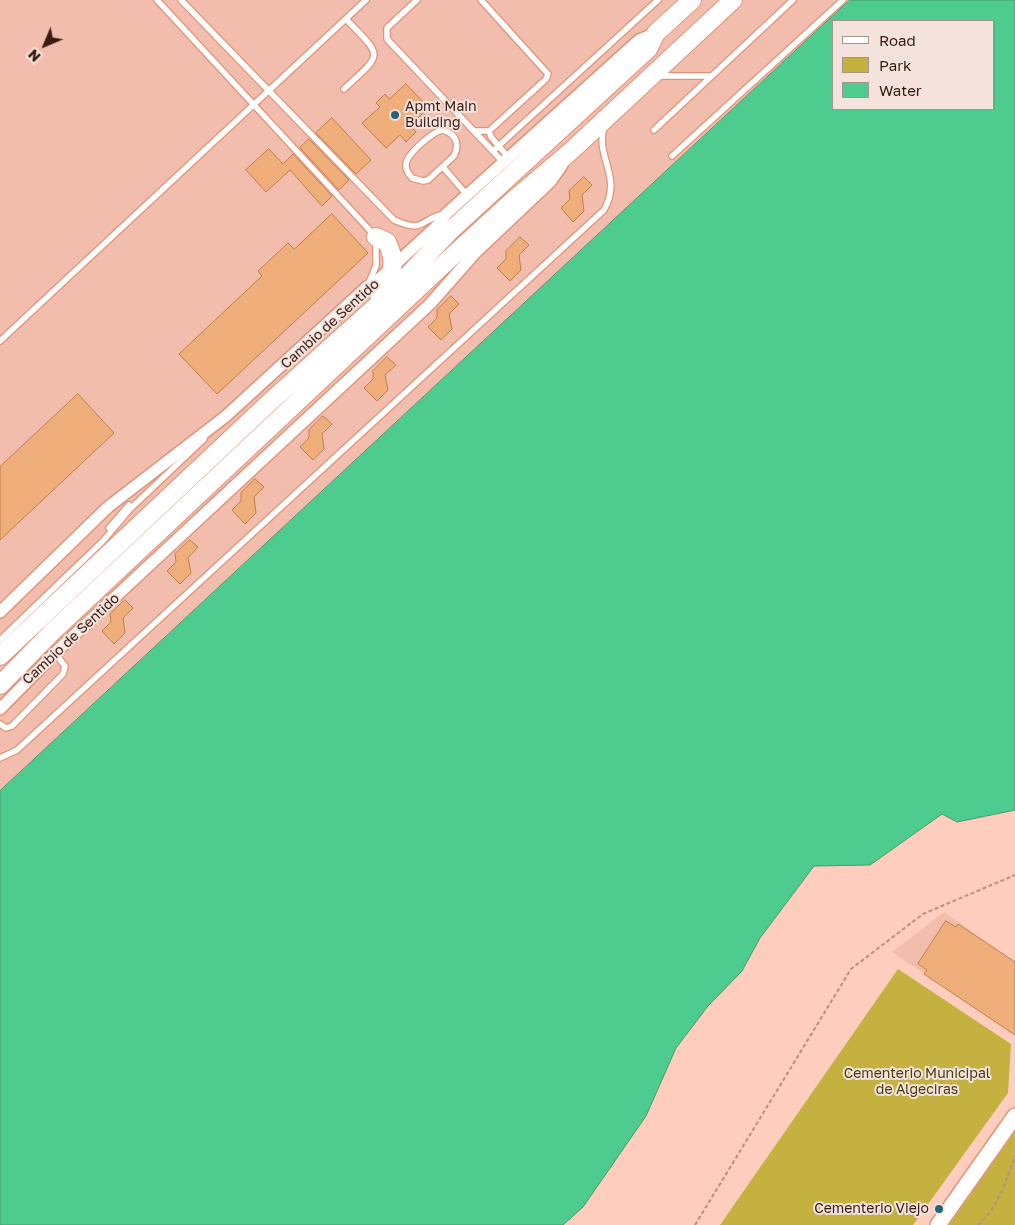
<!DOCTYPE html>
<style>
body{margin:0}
#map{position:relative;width:1015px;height:1225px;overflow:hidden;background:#ffcdbd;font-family:"Golos Text",sans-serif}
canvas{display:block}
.legend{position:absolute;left:832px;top:20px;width:162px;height:90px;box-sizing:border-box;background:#f4e3dd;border:1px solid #aa938b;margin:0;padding:6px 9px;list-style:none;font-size:15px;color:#3a1b11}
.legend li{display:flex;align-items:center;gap:10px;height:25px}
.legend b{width:25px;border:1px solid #aa938b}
.north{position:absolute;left:20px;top:20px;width:50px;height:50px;-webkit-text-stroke:4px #f4e3dd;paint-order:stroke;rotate:225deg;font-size:14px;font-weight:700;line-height:20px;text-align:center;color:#3a1b11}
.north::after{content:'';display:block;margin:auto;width:18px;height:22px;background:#3a1b11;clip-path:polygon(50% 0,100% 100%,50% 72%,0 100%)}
</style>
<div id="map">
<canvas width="1015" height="1225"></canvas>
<ul class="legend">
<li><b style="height:6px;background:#fff"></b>Road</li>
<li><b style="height:14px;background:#c5b140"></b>Park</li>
<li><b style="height:14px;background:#4ecc90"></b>Water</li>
</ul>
<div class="north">N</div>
</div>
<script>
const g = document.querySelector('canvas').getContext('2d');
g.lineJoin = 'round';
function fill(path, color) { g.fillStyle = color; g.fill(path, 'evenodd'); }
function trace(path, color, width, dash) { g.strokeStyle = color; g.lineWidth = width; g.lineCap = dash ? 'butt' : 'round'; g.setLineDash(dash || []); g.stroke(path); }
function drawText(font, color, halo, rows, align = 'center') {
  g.font = font + ' "Golos Text",sans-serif'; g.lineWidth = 4; g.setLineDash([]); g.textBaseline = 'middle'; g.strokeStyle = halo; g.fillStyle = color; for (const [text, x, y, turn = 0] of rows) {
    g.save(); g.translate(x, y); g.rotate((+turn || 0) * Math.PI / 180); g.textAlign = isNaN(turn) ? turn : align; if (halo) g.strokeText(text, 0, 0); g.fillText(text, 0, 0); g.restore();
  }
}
fill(new Path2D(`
 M0,0H850L0,791Z
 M944,912L1015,962V1035L892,952Z`), '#f2bdac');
fill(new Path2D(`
 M898,969L1011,1044L1008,1093L913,1225H720Z
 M1015,1131V1225H949Z`), '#c5b140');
const water = new Path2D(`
 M850,0H1015V810L957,822L942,814L870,865L814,866L760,938L742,971L708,1006L676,1048L646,1116L583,1207L563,1225H0V791ZM834,21H994V109H834Z`);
fill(water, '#4ecc90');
trace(water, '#48976a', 1);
const building = new Path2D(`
 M406,84L429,108L410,125L416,132L406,142L400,135L386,148L362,123L380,107L376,103L385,94L389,99Z
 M332,118L371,160L356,174L316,133Z
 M309,139L349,180L339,190L300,148Z
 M269,149L283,164L293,154L332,196L322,206L290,170L266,192L246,170Z
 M584,177L592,185L582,195L584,211L573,222L561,208L570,199L569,191Z
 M332,214L368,253L217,394L179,354L262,276L258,271L288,243L294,249Z
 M520,237L529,245L519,255L521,270L510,281L497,268L506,259V251Z
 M451,296L459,304L449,314L452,329L441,340L428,327L437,318V310Z
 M387,357L396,365L385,375L388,390L377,401L364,388L373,379V371Z
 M78,394L114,433L0,540V467Z
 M323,416L332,424L322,434L324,449L313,460L300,447L309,438V430Z
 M255,479L264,487L254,497L256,513L245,524L232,510L241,501V493Z
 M190,540L198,547L188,558L191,573L180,584L167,571L176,562L175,554Z
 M125,600L133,608L123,618L125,633L114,644L102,631L111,622L110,614Z
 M946,921L956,927L958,924L1015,962V1035L924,974L927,970L918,964Z`);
fill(building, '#f0ae7b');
trace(building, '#bd804d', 1);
const lane = new Path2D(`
 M157,0L376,237V266L368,285
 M181,0L394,220C426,234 419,219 444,214
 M417,0L387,28V39L504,163
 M481,0L548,74L546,79L489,131L491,137L509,158
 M658,76H711
 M344,89C384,52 383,58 346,19
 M443,130C456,134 460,144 454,156L428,180L423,181L412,178C409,174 405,170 406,164C407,154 433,131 443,130Z
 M654,130L793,0
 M474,131H489
 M493,151L658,0
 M672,156L843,0
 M443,167L467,195
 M0,341L366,0
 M109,528L129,505
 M0,640L103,541L130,509L204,439
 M0,724L6,728L12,726L63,674L65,666L55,653
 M0,758L17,750L604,210C623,176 595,158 604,127`);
const street = new Path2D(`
 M0,612L108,507L226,416L368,286L377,281L438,225L446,214L639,40L656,33
 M0,709L55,653L430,304L475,253L551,181L562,165`);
const secondary = new Path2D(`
 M938,1225L1015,1116`);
const primary = new Path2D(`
 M376,237L387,242C397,262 393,278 378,293
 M0,656L271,401L392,292L449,232L648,49L656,33L692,0
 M0,685L51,633L461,248L517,197L571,151L733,0`);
trace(lane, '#e19379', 8);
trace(street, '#e19379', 14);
trace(secondary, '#e19379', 18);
trace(primary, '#e19379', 20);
trace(new Path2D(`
 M695,1225L851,969L923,914L1015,875
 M978,1225C998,1208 1007,1179 1015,1155`), '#ba8e80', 2, [4, 2.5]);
trace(lane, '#fff', 5.5);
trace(street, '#fff', 11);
trace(secondary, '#fff', 15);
trace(primary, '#fff', 18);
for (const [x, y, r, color] of [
 [395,115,5,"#236679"],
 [939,1209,5,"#236679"]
]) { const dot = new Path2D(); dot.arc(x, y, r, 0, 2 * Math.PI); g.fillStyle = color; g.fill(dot); trace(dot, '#f4e3dd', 2); }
drawText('14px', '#3a1b11', '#f4e3dd', [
 ["Apmt Main",405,107],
 ["Building",405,123],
 ["Cementerio Viejo",929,1209,"right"]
], 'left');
drawText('14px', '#3a1b11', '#f4e3dd', [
 ["Cambio de Sentido",330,324,-42],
 ["Cambio de Sentido",71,639,-43]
]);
drawText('14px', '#473f0a', '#f4e3dd', [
 ["Cementerio Municipal",917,1074],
 ["de Algeciras",917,1090]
]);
</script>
